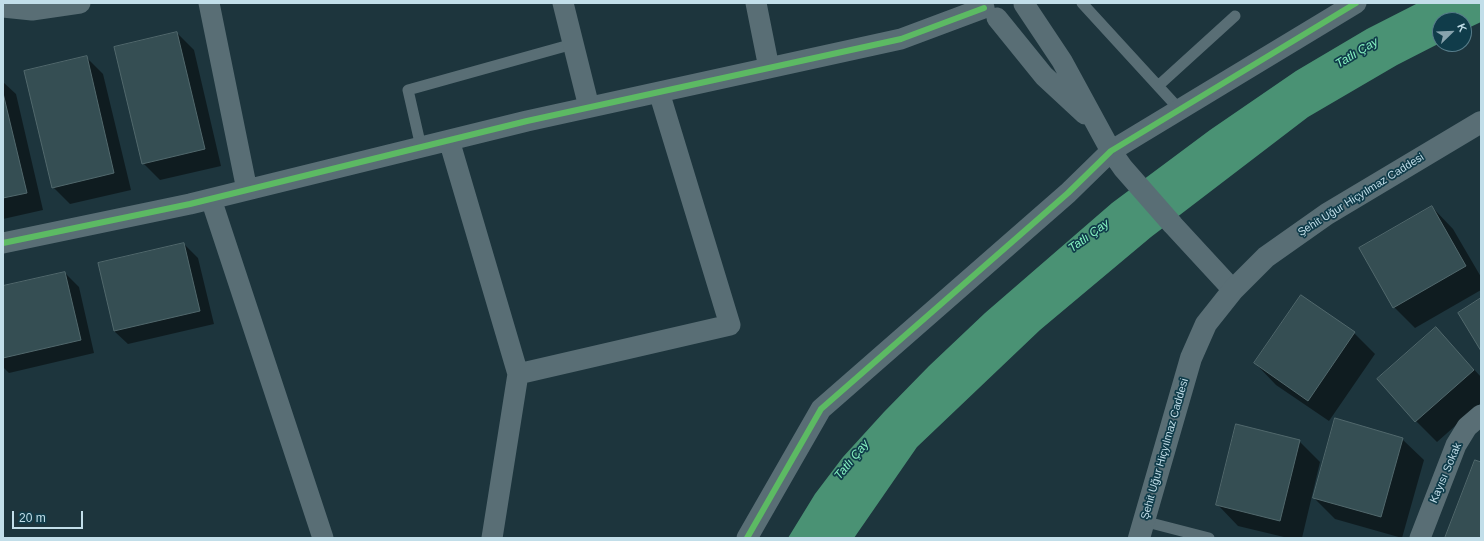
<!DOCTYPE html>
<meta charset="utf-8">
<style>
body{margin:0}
#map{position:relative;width:1484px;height:541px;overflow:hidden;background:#1d353d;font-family:Helvetica,sans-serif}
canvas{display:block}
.frame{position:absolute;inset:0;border:4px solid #c2dee9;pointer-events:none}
.north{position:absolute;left:1432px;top:12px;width:40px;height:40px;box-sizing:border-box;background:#103c4a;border:1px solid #577d8a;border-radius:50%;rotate:67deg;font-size:11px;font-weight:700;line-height:16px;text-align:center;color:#c2dee9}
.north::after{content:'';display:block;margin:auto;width:14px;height:18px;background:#88a3ad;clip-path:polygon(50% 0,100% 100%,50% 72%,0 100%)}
.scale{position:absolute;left:12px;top:511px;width:71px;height:18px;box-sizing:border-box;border:2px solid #c2dee9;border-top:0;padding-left:5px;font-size:12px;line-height:14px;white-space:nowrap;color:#c2dee9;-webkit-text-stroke:3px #103c4a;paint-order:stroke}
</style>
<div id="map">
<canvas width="1484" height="541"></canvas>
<div class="frame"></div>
<div class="north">K</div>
<div class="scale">20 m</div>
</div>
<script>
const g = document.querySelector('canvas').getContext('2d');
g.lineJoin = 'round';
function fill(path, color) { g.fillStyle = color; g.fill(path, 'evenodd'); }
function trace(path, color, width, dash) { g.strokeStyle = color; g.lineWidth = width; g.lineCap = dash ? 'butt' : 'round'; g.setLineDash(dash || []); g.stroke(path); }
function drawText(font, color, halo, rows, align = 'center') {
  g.font = font + ' Helvetica,sans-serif'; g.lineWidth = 3.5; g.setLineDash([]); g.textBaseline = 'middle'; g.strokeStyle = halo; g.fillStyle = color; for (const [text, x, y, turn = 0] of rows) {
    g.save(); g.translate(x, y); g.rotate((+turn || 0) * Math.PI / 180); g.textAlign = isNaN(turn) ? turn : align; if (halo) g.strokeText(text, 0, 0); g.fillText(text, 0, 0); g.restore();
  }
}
fill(new Path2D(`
 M1418,3H1481V22L1464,30V20H1440V43L1397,65L1308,117L1151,237L1040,330L917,447L854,538H788L815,494L843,457L884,412L929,366L985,313L1112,203L1210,130L1296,71L1367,29Z`), '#4a9274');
fill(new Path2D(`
 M177,33L194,50L221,166L160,180L143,163Z
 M86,57L103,74L131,190L70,204L53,187Z
 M3,82L16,94L43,210L3,219Z
 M1432,207L1453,229L1481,277V290L1415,328L1394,307Z
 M184,244L198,258L214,324L128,344L114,331Z
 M65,273L79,287L94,353L9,373L3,367V287Z
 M1436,328L1481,377V403L1437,442L1416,421Z
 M1354,333L1375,354L1329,421L1276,385L1255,363Z
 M1402,439L1424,460L1402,538L1335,519L1314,498Z
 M1299,441L1320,462L1302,538H1288L1238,526L1217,504Z`), '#0007');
const building = new Path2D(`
 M177,32L205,149L142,164L114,47Z
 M87,56L114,173L52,188L24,71Z
 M3,93L27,193L3,198Z
 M1432,206L1466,266L1393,308L1359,248Z
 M184,243L200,311L114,331L98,263Z
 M65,272L81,340L3,358V286Z
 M1301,295L1355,332L1308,401L1254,363Z
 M1481,298V351L1458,313Z
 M1436,327L1474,370L1415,422L1377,379Z
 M1335,418L1403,438L1381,517L1313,498Z
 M1236,424L1300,440L1280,521L1216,505Z
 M1475,460L1481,462V538H1445Z`);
fill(building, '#354e53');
trace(building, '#51686c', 1);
trace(new Path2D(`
 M1082,3L1180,110
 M1158,86L1235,16
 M421,147L408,90L573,44
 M1143,521L1209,538`), '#596e75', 11);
trace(new Path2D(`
 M209,3L247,190
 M563,3L589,107
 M756,3L769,68
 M1024,4L1062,61L1111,151L1123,168L1173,225L1233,290
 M3,7L32,10L80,3
 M997,18L1044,76L1085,114
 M449,140L518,374L730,325L659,92
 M211,199L323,538
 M3,243L190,204L527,121L901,39L984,8
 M492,538L518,374
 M747,538L821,409L1068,193L1111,151L1356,3
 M1420,538L1456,445L1467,427L1481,415`), '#596e75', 21);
trace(new Path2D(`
 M1139,538L1191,358L1206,324L1233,290L1266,257L1327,214L1481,122`), '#596e75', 22);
trace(new Path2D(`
 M3,243L190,204L527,121L901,39L984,8
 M747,538L821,409L1068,193L1111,151L1356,3`), '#5cba63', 6);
drawText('11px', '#c2dee9', '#103c4a', [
 ["Şehit Uğur Hiçyılmaz Caddesi",1361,195,-32],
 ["Şehit Uğur Hiçyılmaz Caddesi",1165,449,-74],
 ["Kayısı Sokak",1446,473,-67]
]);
drawText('italic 12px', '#85f2c1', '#103c4a', [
 ["Tatlı Çay",1357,53,-31],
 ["Tatlı Çay",1089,236,-36],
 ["Tatlı Çay",852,460,-51]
]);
</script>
